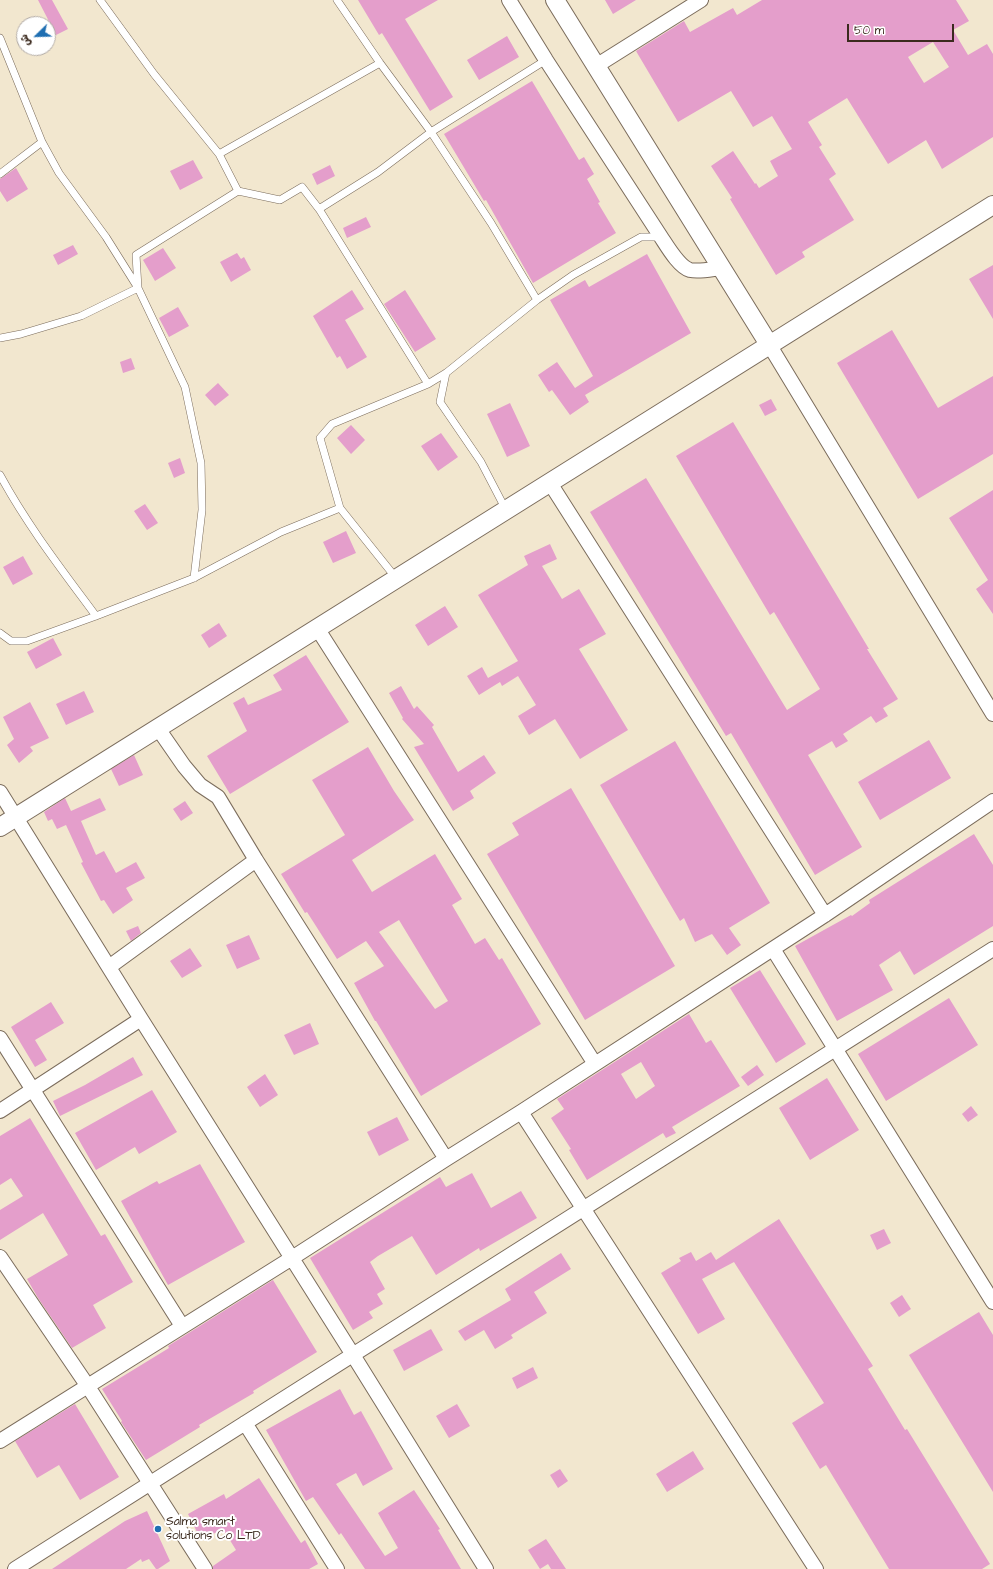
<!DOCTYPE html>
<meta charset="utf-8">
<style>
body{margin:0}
#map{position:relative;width:993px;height:1569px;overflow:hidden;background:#f2e7cf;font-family:"Architects Daughter","Playpen Sans Arabic",sans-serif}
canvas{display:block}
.north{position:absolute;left:16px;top:16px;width:40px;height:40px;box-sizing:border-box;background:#fff;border:1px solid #b1aaa5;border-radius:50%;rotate:247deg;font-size:11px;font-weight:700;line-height:16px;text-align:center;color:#3b2a1e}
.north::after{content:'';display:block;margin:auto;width:14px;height:18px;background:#1f6fb2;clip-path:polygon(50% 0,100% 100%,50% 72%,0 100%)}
.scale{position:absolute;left:847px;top:24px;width:107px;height:18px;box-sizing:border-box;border:2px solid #3b2a1e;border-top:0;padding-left:5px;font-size:12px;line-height:14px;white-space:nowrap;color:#3b2a1e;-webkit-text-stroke:3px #fff;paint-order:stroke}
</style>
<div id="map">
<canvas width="993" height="1569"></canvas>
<div class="north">ش</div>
<div class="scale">50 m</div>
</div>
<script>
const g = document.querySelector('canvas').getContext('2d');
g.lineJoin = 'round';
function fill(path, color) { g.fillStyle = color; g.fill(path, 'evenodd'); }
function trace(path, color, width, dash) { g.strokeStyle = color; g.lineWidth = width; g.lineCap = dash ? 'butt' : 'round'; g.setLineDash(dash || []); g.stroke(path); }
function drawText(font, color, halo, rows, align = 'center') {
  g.font = font + ' "Architects Daughter",sans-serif'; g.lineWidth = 4; g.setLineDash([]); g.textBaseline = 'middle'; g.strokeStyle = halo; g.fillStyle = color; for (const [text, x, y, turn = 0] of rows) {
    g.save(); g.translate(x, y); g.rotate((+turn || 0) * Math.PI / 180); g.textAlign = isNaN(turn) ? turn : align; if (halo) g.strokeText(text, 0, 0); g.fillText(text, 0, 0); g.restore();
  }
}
fill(new Path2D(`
 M38,0H52L68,29L56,35Z
 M358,0H438L405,19L453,97L430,111L382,33L379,35Z
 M605,0H636L613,14Z
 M762,0H956L969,21L953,30L968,55L987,44L993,54V137L942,169L926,140L888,164L847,98L808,122L822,145L819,147L836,174L829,179L854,220L802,252L805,257L776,275L730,199L732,198L711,166L733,151L755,184L756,183L759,188L778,176L770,161L792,149L772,116L753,127L731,91L678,122L636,51L684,21L690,32L733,8L737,15ZM933,42L949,67L924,83L908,57Z
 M507,36L519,57L479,80L467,60Z
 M532,81L579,160L584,157L594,174L587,179L600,202L598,203L616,233L533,283L486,200L484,201L444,134Z
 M193,160L203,178L180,190L170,171Z
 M330,165L335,176L317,185L312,174Z
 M16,168L28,189L7,202L0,191V179Z
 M366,217L371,227L347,238L343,228Z
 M73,245L78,254L58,265L53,255Z
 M163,248L176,268L155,281L143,260Z
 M237,253L241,259L244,257L251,270L231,282L220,262Z
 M647,254L691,333L585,395L589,402L570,415L552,390L549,392L538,375L557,362L575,388L593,376L550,300L585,280L589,287Z
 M993,265V319L969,279Z
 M352,290L364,309L345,320L367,357L347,369L340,356L337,358L313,316Z
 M405,290L436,339L415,352L384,304Z
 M178,307L189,326L169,337L159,318Z
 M892,330L938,408L993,376V454L918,499L837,363Z
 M131,358L135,369L123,373L120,362Z
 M218,383L229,395L215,406L205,395Z
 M771,399L777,410L765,416L759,405Z
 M510,403L530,446L507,457L487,414Z
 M733,422L869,649H867L898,699L883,708L888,716L876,723L871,716L843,734L848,741L836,748L832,741L808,755L862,847L815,875L731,733L726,736L590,512L646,478L787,710L820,689L774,612L770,615L676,456Z
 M351,425L365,440L351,454L337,438Z
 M441,433L458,457L438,471L421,446Z
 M180,458L185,473L174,478L168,463Z
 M993,490V614L976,589L988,580L949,518Z
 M145,504L158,523L147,530L134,511Z
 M346,531L356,553L333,563L323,542Z
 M550,544L557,559L542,566L562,599L579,589L606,634L579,649L628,730L580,759L555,719L529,735L518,716L536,705L518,676L502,686L500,682L479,695L467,676L482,667L488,678L518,661L478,595L528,565L524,556Z
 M23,556L33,574L13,585L3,567Z
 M445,606L458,627L428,646L415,625Z
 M219,623L227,636L209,648L201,635Z
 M53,638L62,655L36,669L27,652Z
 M306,655L349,722L230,794L207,756L247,731L233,703L244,697L248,705L282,690L273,675Z
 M401,686L414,709L417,706L434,725L432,727L458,772L484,755L496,773L470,791L474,798L453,811L414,747L424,744L402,719L403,718L389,693Z
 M84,691L94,712L66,725L56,704Z
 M30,702L49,738L30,747L33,751L19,763L7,745L14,739L3,717Z
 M929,740L951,778L880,820L858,782Z
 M675,741L770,903L729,928L741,945L727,955L712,934L695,942L684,918L680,921L600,785Z
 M368,747L394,791L414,820L352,860L372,892L435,854L462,899L452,905L475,944L485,938L499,960L502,958L541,1024L421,1096L376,1021H375L354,983L384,966L366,941L337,959L307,912L305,913L281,874L345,835L312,780ZM399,920L448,1001L435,1009L379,932Z
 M134,755L143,775L119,786L111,769Z
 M571,788L675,966L585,1020L487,854L519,835L512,823Z
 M65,798L71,811L100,798L106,810L81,821L96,855L104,851L116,873L136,862L145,878L126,888L133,900L113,914L104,900L101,901L81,863L83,862L66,825L57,829L52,819L48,821L44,812Z
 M185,801L193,813L181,821L173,809Z
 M974,834L993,865V926L914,975L900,951L879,965L893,990L837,1021L795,946L851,915L852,916L870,903L869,900Z
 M138,926L141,933L131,941L126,931Z
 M249,935L260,959L237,969L226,945Z
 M190,948L202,966L182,978L170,961Z
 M760,970L806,1044L776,1063L730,988Z
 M949,998L978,1045L886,1101L858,1054Z
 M51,1002L64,1023L35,1040L47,1060L35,1067L11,1027Z
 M689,1014L706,1043L711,1040L740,1086L672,1127L676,1133L666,1138L663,1133L587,1180L569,1150L571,1149L551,1118L564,1109L557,1099ZM641,1062L655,1086L636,1099L621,1074Z
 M310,1023L319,1044L294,1055L284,1035Z
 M133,1057L143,1075L60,1116L53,1101L85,1085Z
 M757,1065L764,1075L748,1086L741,1077Z
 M265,1074L278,1095L260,1107L247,1087Z
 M827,1078L859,1130L810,1160L779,1108Z
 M152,1090L177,1132L139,1154L135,1147L96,1170L75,1133Z
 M971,1106L978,1115L968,1122L962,1114Z
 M397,1117L409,1140L379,1156L367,1132Z
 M30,1118L101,1236L105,1234L133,1282L93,1305L106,1328L72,1348L38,1298L27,1279L68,1255L43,1213L0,1240V1210L23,1196L11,1178L0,1185V1136Z
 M200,1164L245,1242L168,1285L121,1201L157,1181L159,1184Z
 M472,1173L491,1208L521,1191L537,1218L480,1251L479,1248L436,1275L412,1236L378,1256L370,1262L385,1289L377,1294L383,1304L369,1312L373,1318L353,1330L310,1258L440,1177L446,1187Z
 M779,1219L873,1366L868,1369L905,1430L907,1429L990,1564L982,1569H889L826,1465L820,1469L792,1423L824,1403L734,1262L702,1279L725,1319L698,1334L661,1273L681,1261L679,1258L691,1252L696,1261L711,1252L716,1260Z
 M884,1229L891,1243L877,1250L870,1235Z
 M561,1253L571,1269L534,1292L547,1313L511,1335L513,1338L495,1349L484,1330L465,1341L458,1331L511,1300L505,1289Z
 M273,1280L317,1352L253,1391L254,1393L199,1425L200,1427L146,1460L121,1422L122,1421L102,1389L169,1348L168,1346Z
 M902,1295L911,1309L899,1317L890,1303Z
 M979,1312L993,1335V1492L909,1355Z
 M431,1329L443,1350L404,1371L393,1350Z
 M533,1367L538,1378L517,1389L512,1378Z
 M340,1389L354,1415L361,1411L393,1469L363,1486L356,1473L336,1484L385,1556L398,1548L378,1513L414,1490L440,1529L438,1530L461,1569H365L341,1533L339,1535L313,1497L306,1501L266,1430Z
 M75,1404L119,1477L80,1500L59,1465L37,1478L15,1441Z
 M457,1404L470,1426L449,1438L436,1416Z
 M693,1451L704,1469L667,1492L656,1474Z
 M560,1469L568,1481L558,1488L550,1475Z
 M259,1478L301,1543L305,1540L318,1564L309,1569H213V1566L236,1550L223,1529L201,1540L188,1514L224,1494L226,1499Z
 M147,1511L170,1561L158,1569H156L149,1559L142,1562L141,1559L126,1569H52L125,1521Z
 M546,1539L566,1569H551L548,1564L540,1569L528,1550Z`), '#e49ecb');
const service = new Path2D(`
 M100,0L154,74L219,154L238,191
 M337,0L380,63L431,132L491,223L537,300
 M0,38L42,142L59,173L106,237L138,288L185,387L201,463L202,510L194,578
 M219,154L380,63
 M0,174L42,142
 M319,209L378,172L431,132L546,60
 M138,288L136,255L238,191L280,200L302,187L319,209L428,384
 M0,338L21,334L81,316L138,288
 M446,373L440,402L481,462L506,510
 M0,475C27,525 62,570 96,616
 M396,578L340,508L320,438L332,424L428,384L446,373L537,300L573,275L641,237H661
 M0,633L11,641H27L96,616L194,578L281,532L340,508`);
const minor = new Path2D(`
 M509,0L546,60L661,237C667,246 679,267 690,270C700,272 712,269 722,268
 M596,66L701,0
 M770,346L993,714
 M550,483L825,915
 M317,628L595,1064
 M157,727L184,766L200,785L218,797L256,860L446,1159
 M0,792L141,1019L353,1355L486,1569
 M773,949L993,1302
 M109,967L256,860
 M0,1038L182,1326
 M0,1111L141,1019
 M521,1112L816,1569
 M0,1257L87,1385L205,1569
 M245,1423L337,1569
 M0,1441L292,1258L446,1159L521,1112L825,915L993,801
 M15,1569L993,949`);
const tertiary = new Path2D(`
 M555,0L770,346
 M0,827C330,618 663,414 993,205`);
trace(service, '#7b6c5c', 8);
trace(minor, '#7b6c5c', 16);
trace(tertiary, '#7b6c5c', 20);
trace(service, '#fff', 7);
trace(minor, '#fff', 14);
trace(tertiary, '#fff', 18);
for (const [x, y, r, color] of [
 [158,1529,4,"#1f6fb2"]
]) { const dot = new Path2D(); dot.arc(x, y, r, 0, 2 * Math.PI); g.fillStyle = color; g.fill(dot); trace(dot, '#fff', 1.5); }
drawText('12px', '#3b2a1e', '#fff', [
 ["Salma smart",166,1522],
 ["solutions Co LTD",166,1536]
], 'left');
</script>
